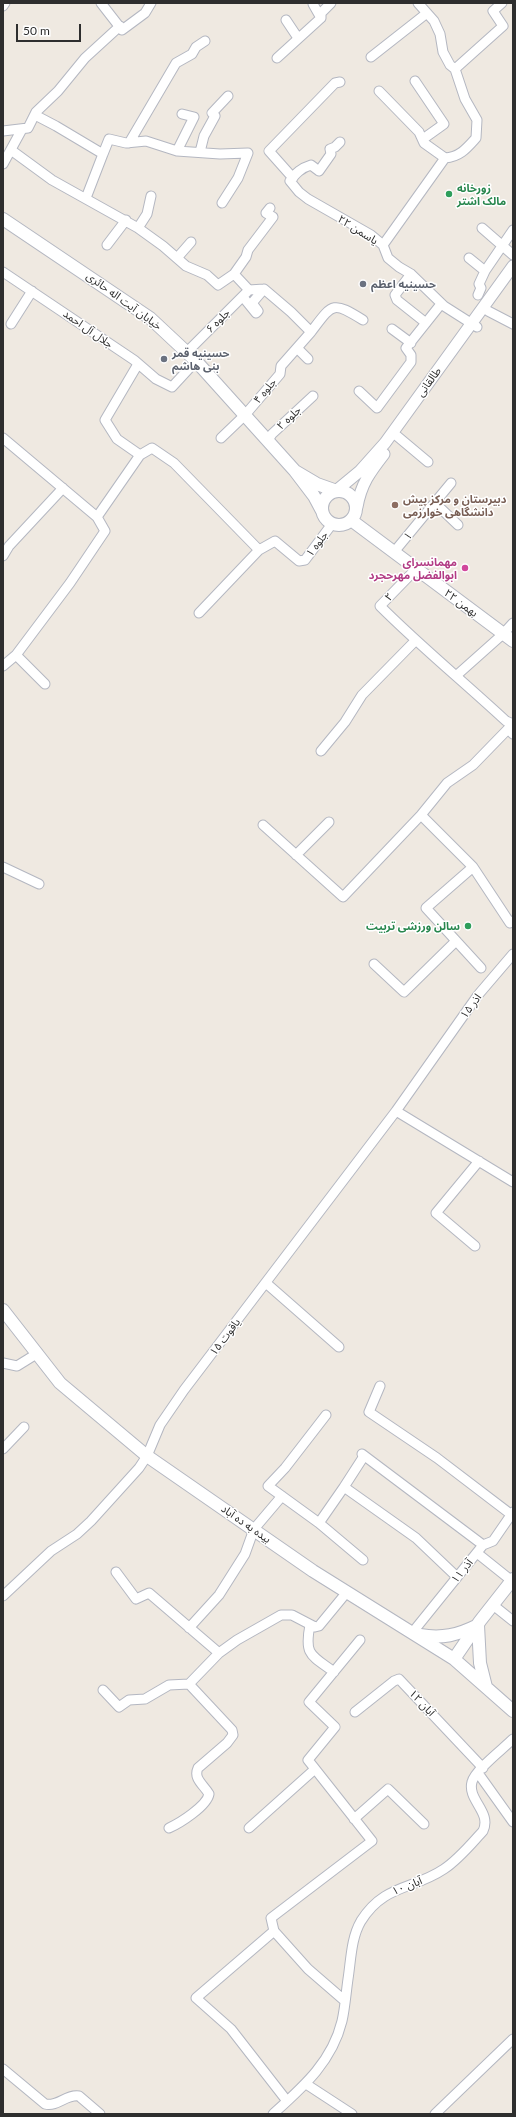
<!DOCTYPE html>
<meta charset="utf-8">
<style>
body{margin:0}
#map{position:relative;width:516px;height:2117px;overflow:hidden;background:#efe9e1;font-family:Lato,sans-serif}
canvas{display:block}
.frame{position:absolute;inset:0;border:4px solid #2e2e2e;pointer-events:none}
.scale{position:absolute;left:16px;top:24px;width:65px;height:18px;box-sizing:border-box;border:2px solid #2e2e2e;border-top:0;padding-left:5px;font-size:12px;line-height:14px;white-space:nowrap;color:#2e2e2e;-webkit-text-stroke:3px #fff;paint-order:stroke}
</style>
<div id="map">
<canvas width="516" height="2117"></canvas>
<div class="frame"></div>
<div class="scale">50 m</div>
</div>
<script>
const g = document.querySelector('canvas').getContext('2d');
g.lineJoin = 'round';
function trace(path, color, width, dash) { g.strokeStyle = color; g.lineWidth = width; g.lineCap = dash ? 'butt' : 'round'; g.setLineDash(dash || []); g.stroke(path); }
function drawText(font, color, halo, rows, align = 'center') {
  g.font = font + ' Lato,"Noto Sans Arabic",sans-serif'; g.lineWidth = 3; g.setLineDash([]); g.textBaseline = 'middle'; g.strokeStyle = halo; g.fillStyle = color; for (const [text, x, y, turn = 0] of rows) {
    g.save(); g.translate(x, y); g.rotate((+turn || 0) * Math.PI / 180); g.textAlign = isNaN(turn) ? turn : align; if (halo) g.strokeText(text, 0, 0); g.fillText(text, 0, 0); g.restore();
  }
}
const minor = new Path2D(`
 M101,3L122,30L145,13L151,3
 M313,4L321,18
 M3,6L5,3
 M286,20L298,38
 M371,57L427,13
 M277,58L321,18V13L331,3
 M455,69L503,26L493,11L502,3
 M415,81L444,124L423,139
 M379,91L419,132L424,143L445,158
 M35,115L56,126L103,154L86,198
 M3,131L28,128L36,112L58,91L85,58L120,26
 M340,142L335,147L330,149L331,154L319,171L311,165C301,168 296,173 290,181L299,192L308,199L371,235L383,245L388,258L399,267L411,274L444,306L477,327
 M129,143L176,63L192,54L196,47L205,41
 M11,150L52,180L138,228L163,246L186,266L207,275L218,285L234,274L249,290
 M177,151L194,117L182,114
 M200,152L204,136L215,116L212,113L228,96
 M103,154L109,139L126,143L146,141L177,151L220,154L248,153L238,178L222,203
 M3,164L21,131
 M293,178L269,151L335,83L340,82
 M138,228L147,214L151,196
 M482,228L513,255
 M107,245L126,220
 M383,245L445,158C460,157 467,148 476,138L477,120L465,99L455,69L450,65L443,52L440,34L434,21L418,3
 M177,258L191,242
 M469,258L485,271
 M3,272L134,360L156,379L172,387L196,361
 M234,274L246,257L248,250L273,217L266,213L270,208
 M411,274L395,295L397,300L426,323
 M478,295L481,288L479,284L485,271L513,230
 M243,297L256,313L258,311L252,303L264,289
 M488,311L513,324
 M11,324L32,291
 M392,329L411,343
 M311,332C333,303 332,301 363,320
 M297,348L308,359
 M187,352L249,290
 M359,391L377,408L411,362V355L406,348L441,304
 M397,436L428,462
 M3,438L97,517L140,455L117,439L105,420L138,364
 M221,438L245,415L280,374L281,366L311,332L291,312L264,289L249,290
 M268,440L272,434L313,396
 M140,455L152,448L174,463L259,550
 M435,503L458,525
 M394,552L451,483
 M3,556L9,546L63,488
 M416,569L380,606C420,646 464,682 506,721L513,724L508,729L513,734
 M199,613L259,550L275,541L299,561L305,560L332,524
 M3,666L16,655
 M457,675L503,634L513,623
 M45,684L16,655L70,583L105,531L97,517
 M321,751L345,722L362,695L415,641
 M421,815L473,867L426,908L481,968
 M263,825L343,897L421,815L447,783L473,765L508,729
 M296,855L329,822
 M3,867L39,884
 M473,867L510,923L513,921
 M374,964L404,992L456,941
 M396,1111L513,1182
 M475,1246L436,1213L479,1161
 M266,1283L339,1347
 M3,1363L17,1366L38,1353
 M380,1386L369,1412L437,1458L513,1516
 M326,1415L285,1468L268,1486L319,1523L363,1560
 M3,1449L24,1427
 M362,1454L483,1545
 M364,1456L344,1487L416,1538L457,1577
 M319,1523L344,1487
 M477,1553L512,1581
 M116,1572L136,1599L149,1593L219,1653
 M3,1596L51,1551L77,1534L91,1521L139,1468L147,1456L160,1425L184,1390L396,1111L478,995L513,954
 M493,1605L513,1621
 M310,1625C304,1655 311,1655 334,1672
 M189,1628L219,1595L245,1554L254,1529L282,1496
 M412,1633L483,1545L493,1541L513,1512
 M103,1690L119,1707L129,1700L145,1699L169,1685L189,1684L219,1653L237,1640L281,1615H292L315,1627L319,1626L347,1592
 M355,1712L394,1681L399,1679L483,1768
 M478,1773L513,1822
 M354,1819L388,1789L424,1824
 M169,1828C180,1823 207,1806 209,1794C204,1785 193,1779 198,1768L227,1743L233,1735L232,1730L189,1684
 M249,1828L315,1769
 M274,1931L196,1998L231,2029L287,2101
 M345,2001L308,1969L274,1931L271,1918L372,1841L308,1760L335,1727L309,1702L360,1640
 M3,2069L45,2104C58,2107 66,2094 79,2096L100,2114
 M306,2084L352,2114
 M273,2114C303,2087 332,2062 342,2021C345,2008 346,1993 348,1979C351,1960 351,1938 361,1921C384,1884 413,1890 444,1869C459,1859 471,1844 483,1831C492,1812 467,1800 472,1782C475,1770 503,1749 513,1739
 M435,2114L513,2039`);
const tertiary = new Path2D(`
 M337,490L360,471L385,443L513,266
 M357,507C361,484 370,472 384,454`);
const secondary = new Path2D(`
 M3,219L150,318L196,361L295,471
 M322 508a17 17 0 1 1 34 0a17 17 0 1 1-34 0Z
 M322,511L314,496L295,471L317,484L334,490
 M351,520L513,641
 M3,1310L60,1383L147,1456L313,1571L454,1659L513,1711
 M420,1635C442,1639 458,1635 478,1625L480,1663L486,1687
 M454,1659L480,1621L513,1579`);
trace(minor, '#b4b7c1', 11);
trace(tertiary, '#b4b7c1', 13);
trace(secondary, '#b4b7c1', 14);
trace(minor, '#fff', 9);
trace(tertiary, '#fff', 11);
trace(secondary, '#fff', 12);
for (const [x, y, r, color] of [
 [449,194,4,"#2e9e5b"],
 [363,284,4,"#6b7280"],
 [164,359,4,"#6b7280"],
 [395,505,4,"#8d6e63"],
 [465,568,4,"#d1479c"],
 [468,926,4,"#2e9e5b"]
]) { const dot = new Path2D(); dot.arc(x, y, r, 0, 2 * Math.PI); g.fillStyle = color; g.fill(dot); trace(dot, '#fff', 1.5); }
drawText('bold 11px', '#27864d', '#fff', [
 ["زورخانه",457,188],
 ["مالک اشتر",457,201],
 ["سالن ورزشی تربیت",460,926,"right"]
], 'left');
drawText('11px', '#2e2e2e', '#fff', [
 ["یاسمن ۲۲",358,230,32],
 ["خیابان آیت اله حائری",124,301,36],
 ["جلوه ۶",218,321,-45],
 ["جلال آل احمد",88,329,35],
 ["طالقانی",429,382,-54],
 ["جلوه ۴",265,391,-50],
 ["جلوه ۲",289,418,-43],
 ["۱",408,536,-49],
 ["جلوه ۱",317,544,-53],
 ["۲",389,597,-46],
 ["۲۲ بهمن",461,603,36],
 ["اذر ۱۵",471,1006,-54],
 ["یاقوت ۱۵",225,1337,-53],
 ["بیده به ده آباد",246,1524,35],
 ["آذر ۱۱",462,1571,-51],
 ["آبان ۱۲",422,1703,47],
 ["آبان ۱۰",407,1886,-22]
]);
drawText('bold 11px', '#5b616d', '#fff', [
 ["حسینیه اعظم",371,284],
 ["حسینیه قمر",172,353],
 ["بنی هاشم",172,366]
], 'left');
drawText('bold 11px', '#785e54', '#fff', [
 ["دبیرستان و مرکز پیش",403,499],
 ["دانشگاهی خوارزمی",403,512]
], 'left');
drawText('bold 11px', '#b23c85', '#fff', [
 ["مهمانسرای",457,562],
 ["ابوالفضل مهرحجرد",457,575]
], 'right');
</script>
